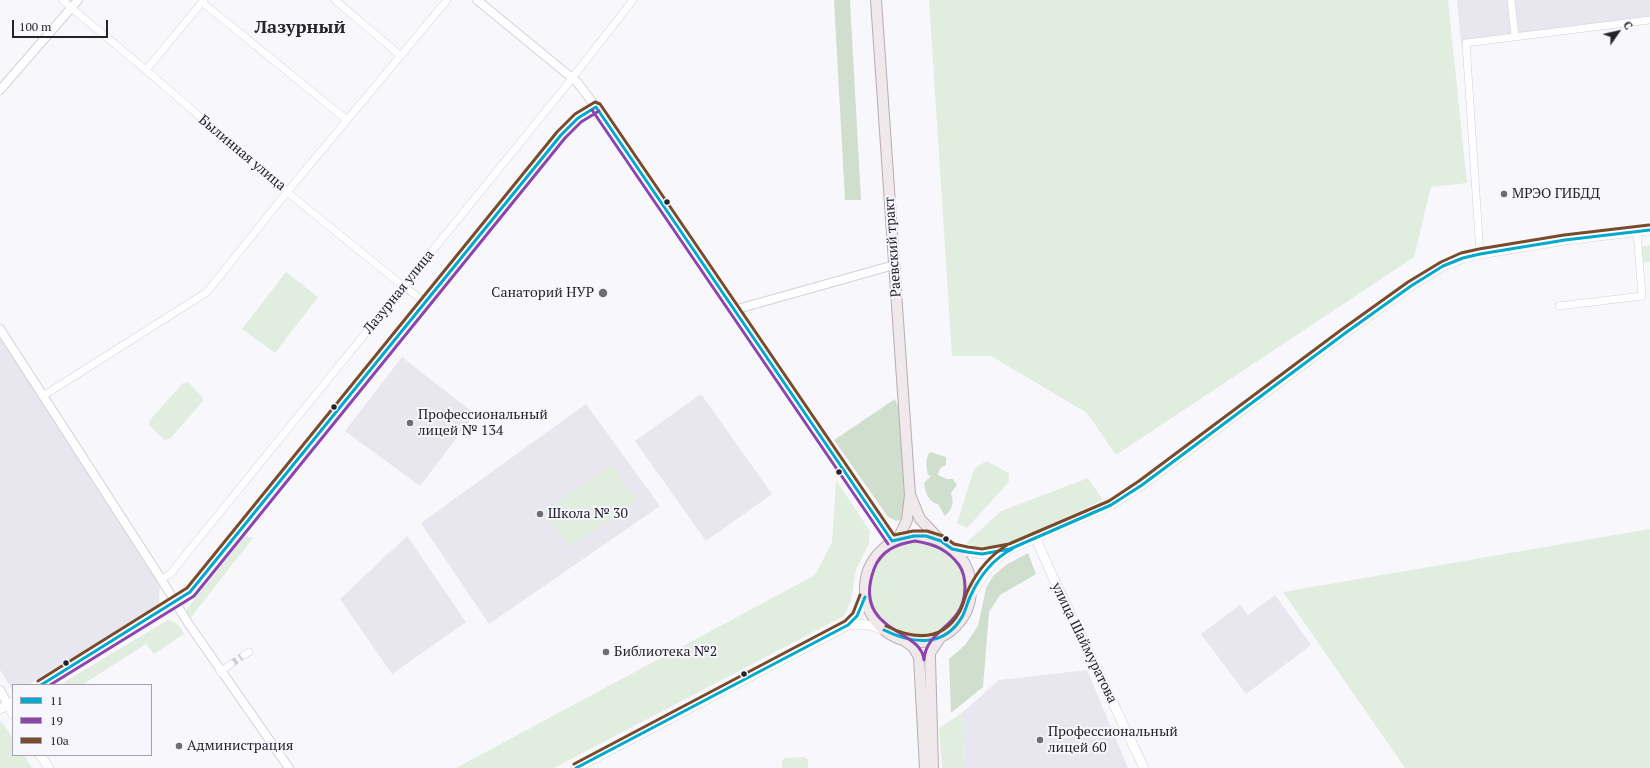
<!DOCTYPE html>
<meta charset="utf-8">
<style>
body{margin:0}
#map{position:relative;width:1650px;height:768px;overflow:hidden;background:#f8f8fc;font-family:"PT Serif",serif}
canvas{display:block}
.legend{position:absolute;left:12px;top:684px;width:140px;height:72px;box-sizing:border-box;background:#f7f6fe;border:1px solid #a3a1a9;margin:0;padding:5px 7px;list-style:none;font-size:12px;color:#24222a}
.legend li{display:flex;align-items:center;gap:8px;height:20px}
.legend b{width:20px;border:1px solid #a3a1a9}
.north{position:absolute;left:1598px;top:12px;width:40px;height:40px;-webkit-text-stroke:3px #f7f6fe;paint-order:stroke;rotate:56deg;font-size:11px;font-weight:700;line-height:16px;text-align:center;color:#24222a}
.north::after{content:'';display:block;margin:auto;width:14px;height:18px;background:#24222a;clip-path:polygon(50% 0,100% 100%,50% 72%,0 100%)}
.scale{position:absolute;left:12px;top:20px;width:96px;height:18px;box-sizing:border-box;border:2px solid #24222a;border-top:0;padding-left:5px;font-size:12px;line-height:14px;white-space:nowrap;color:#24222a;-webkit-text-stroke:3px #f7f6fe;paint-order:stroke}
</style>
<div id="map">
<canvas width="1650" height="768"></canvas>
<ul class="legend">
<li><b style="height:5px;background:#00a9ce"></b>11</li>
<li><b style="height:5px;background:#8e44ad"></b>19</li>
<li><b style="height:5px;background:#7a4b2a"></b>10а</li>
</ul>
<div class="north">С</div>
<div class="scale">100 m</div>
</div>
<script>
const g = document.querySelector('canvas').getContext('2d');
g.lineJoin = 'round';
function fill(path, color) { g.fillStyle = color; g.fill(path, 'evenodd'); }
function trace(path, color, width, dash) { g.strokeStyle = color; g.lineWidth = width; g.lineCap = dash ? 'butt' : 'round'; g.setLineDash(dash || []); g.stroke(path); }
function drawText(font, color, halo, rows, align = 'center') {
  g.font = font + ' "PT Serif",serif'; g.lineWidth = 4; g.setLineDash([]); g.textBaseline = 'middle'; g.strokeStyle = halo; g.fillStyle = color; for (const [text, x, y, turn = 0] of rows) {
    g.save(); g.translate(x, y); g.rotate((+turn || 0) * Math.PI / 180); g.textAlign = isNaN(turn) ? turn : align; if (halo) g.strokeText(text, 0, 0); g.fillText(text, 0, 0); g.restore();
  }
}
fill(new Path2D(`
 M1457,0H1650V20L1461,44Z
 M0,336L160,582L159,604L28,685H13V691L0,670Z
 M402,357L475,414L420,486L345,431Z
 M701,394L772,494L706,541L635,441Z
 M586,404L660,506L489,624L421,523Z
 M407,536L466,622L392,674L340,599Z
 M1275,595L1311,645L1246,694L1201,634L1240,605L1248,615Z
 M1087,670L1128,768H964L962,713L999,680Z`), '#e8e6ee');
fill(new Path2D(`
 M929,0H1448L1467,183L1431,187L1414,257L1116,455L1087,413L991,356H952Z
 M1650,245V262L1639,263L1636,247Z
 M286,272L318,297L275,353L242,329Z
 M188,382L203,398V401L170,439L165,440L150,426L149,421L183,383Z
 M986,461L1009,473V482L967,528L957,523L974,469Z
 M612,465L637,501L569,547L544,511Z
 M1088,478L1103,500L1002,547L977,548L966,543L1001,511Z
 M836,480L870,531L869,544L856,570L851,601L844,616L554,768H456L815,575L832,542Z
 M1650,529V768H1405L1283,592Z
 M245,536L253,538L189,620L186,616L187,609Z
 M871 589a47 47 0 1 1 94 0a47 47 0 1 1-94 0Z
 M168,620C177,621 180,627 184,634L154,654L146,644L82,685H59Z
 M962,713L964,768H942L939,728Z
 M0,722H2L13,739V755H24L32,768H0Z
 M804,757L808,760V768H782V761L785,758Z`), '#e1eedf');
fill(new Path2D(`
 M834,0H850L861,200H845Z
 M895,399L899,410C901,431 911,502 904,517C902,520 899,520 896,521L888,517L834,440Z
 M930,452L946,457V465C941,467 939,469 938,475L947,479H953L957,485L951,493C954,502 953,509 945,516L938,504C929,503 925,492 924,483L931,476L928,475C926,466 925,459 930,452Z
 M1028,553L1036,574L1000,595L989,612L983,687L951,713L949,659L965,645L978,626L986,588L993,576L1006,565Z`), '#d0decd');
trace(new Path2D(`
 M231,664L244,655`), '#cecdd2', 7, [7, 3.5]);
const minor = new Path2D(`
 M62,0L146,70L287,192L403,286L425,302
 M335,0L401,56
 M1511,0L1515,36
 M203,3L347,120
 M146,70L204,0
 M1480,254L1466,43L1650,20
 M1559,306L1642,296L1637,232
 M43,396L207,292L287,192L447,0
 M161,579L170,574L562,91L633,0
 M244,655L249,652
 M220,672L231,664`);
const tertiary = new Path2D(`
 M477,0L577,82L596,107
 M0,90L78,0
 M734,310L894,265
 M0,329L158,574L188,623L289,768
 M0,690L8,705`);
const secondary = new Path2D(`
 M1036,539L1052,575L1144,768
 M952,549L982,554L1010,549L1111,505L1142,485L1344,334L1411,286L1443,266L1463,258L1480,254L1565,240L1650,230
 M970,597C980,580 989,564 1006,552
 M848,625L857,616L865,597
 M41,685L175,602L190,592L561,135L578,118L596,107L832,455L892,541
 M8,705L13,714
 M0,709L13,702
 M40,755L49,768
 M576,768L848,625C862,623 871,625 884,630`);
const primary = new Path2D(`
 M876,0L910,495L907,520L898,539
 M911,497L920,519L939,539
 M865 589a53 53 0 1 1 106 0a53 53 0 1 1-106 0Z
 M905,641L913,647L919,657L925,768
 M933,768L930,658V653L940,638`);
trace(minor, '#d2d2d8', 8);
trace(tertiary, '#d2d2d8', 10);
trace(secondary, '#d2d2d8', 10);
trace(primary, '#b8acb2', 12);
trace(minor, '#fefeff', 7);
trace(tertiary, '#fefeff', 8);
trace(secondary, '#fefeff', 9);
trace(primary, '#f0e9eb', 10);
trace(new Path2D(`
 M884,630C912,644 944,648 962,617C966,610 967,603 970,597C979,577 993,559 1012,549
 M41,685L190,592L561,135L578,118L596,107L892,541L914,536H926L941,541L952,549L967,552L982,554L1010,549L1111,505L1142,485L1344,334L1411,286L1443,266L1463,258L1480,254L1565,240L1650,230
 M576,768L848,625L857,616L865,597`), '#00a9ce', 3);
trace(new Path2D(`
 M592,110L888,544
 M915,541C934,544 948,550 959,565C964,572 965,581 965,588C964,628 926,628 924,660C922,628 851,633 874,569C881,550 897,544 915,541Z
 M50,685L194,596L565,138L581,122L599,111`), '#8e44ad', 3);
trace(new Path2D(`
 M886,626C915,640 943,642 960,611C964,603 965,595 969,588C978,570 991,555 1007,545
 M38,681L187,588L557,132L575,114L595,102L600,104L894,535L913,531H927L943,536L954,544L968,547L982,549L1009,544L1109,501L1139,481L1341,330L1408,282L1441,262L1461,253L1479,249L1564,235L1649,225
 M574,764L845,621L853,613L860,595`), '#7a4b2a', 3);
for (const [x, y, r, color] of [
 [1504,194,4,"#6e6d74"],
 [667,202,3.5,"#24222a"],
 [603,293,5,"#6e6d74"],
 [334,407,3.5,"#24222a"],
 [410,423,4,"#6e6d74"],
 [839,472,3.5,"#24222a"],
 [540,514,4,"#6e6d74"],
 [946,539,3.5,"#24222a"],
 [606,652,4,"#6e6d74"],
 [66,663,3.5,"#24222a"],
 [744,674,3.5,"#24222a"],
 [1040,740,4,"#6e6d74"],
 [179,746,4,"#6e6d74"]
]) { const dot = new Path2D(); dot.arc(x, y, r, 0, 2 * Math.PI); g.fillStyle = color; g.fill(dot); trace(dot, '#f7f6fe', 1.5); }
drawText('14px', '#24222a', '#f7f6fe', [
 ["Былинная улица",242,153,40],
 ["Раевский тракт",893,247,-94],
 ["Лазурная улица",399,292,-51],
 ["улица Шаймуратова",1084,643,64]
]);
drawText('14px', '#24222a', '#f7f6fe', [
 ["МРЭО ГИБДД",1512,194],
 ["Санаторий НУР",594,293,"right"],
 ["Профессиональный",418,415],
 ["лицей № 134",418,431],
 ["Школа № 30",548,514],
 ["Библиотека №2",614,652],
 ["Профессиональный",1048,732],
 ["лицей 60",1048,748],
 ["Администрация",187,746]
], 'left');
drawText('bold 18px', '#24222a', '#f7f6fe', [
 ["Лазурный",300,28]
]);
</script>
